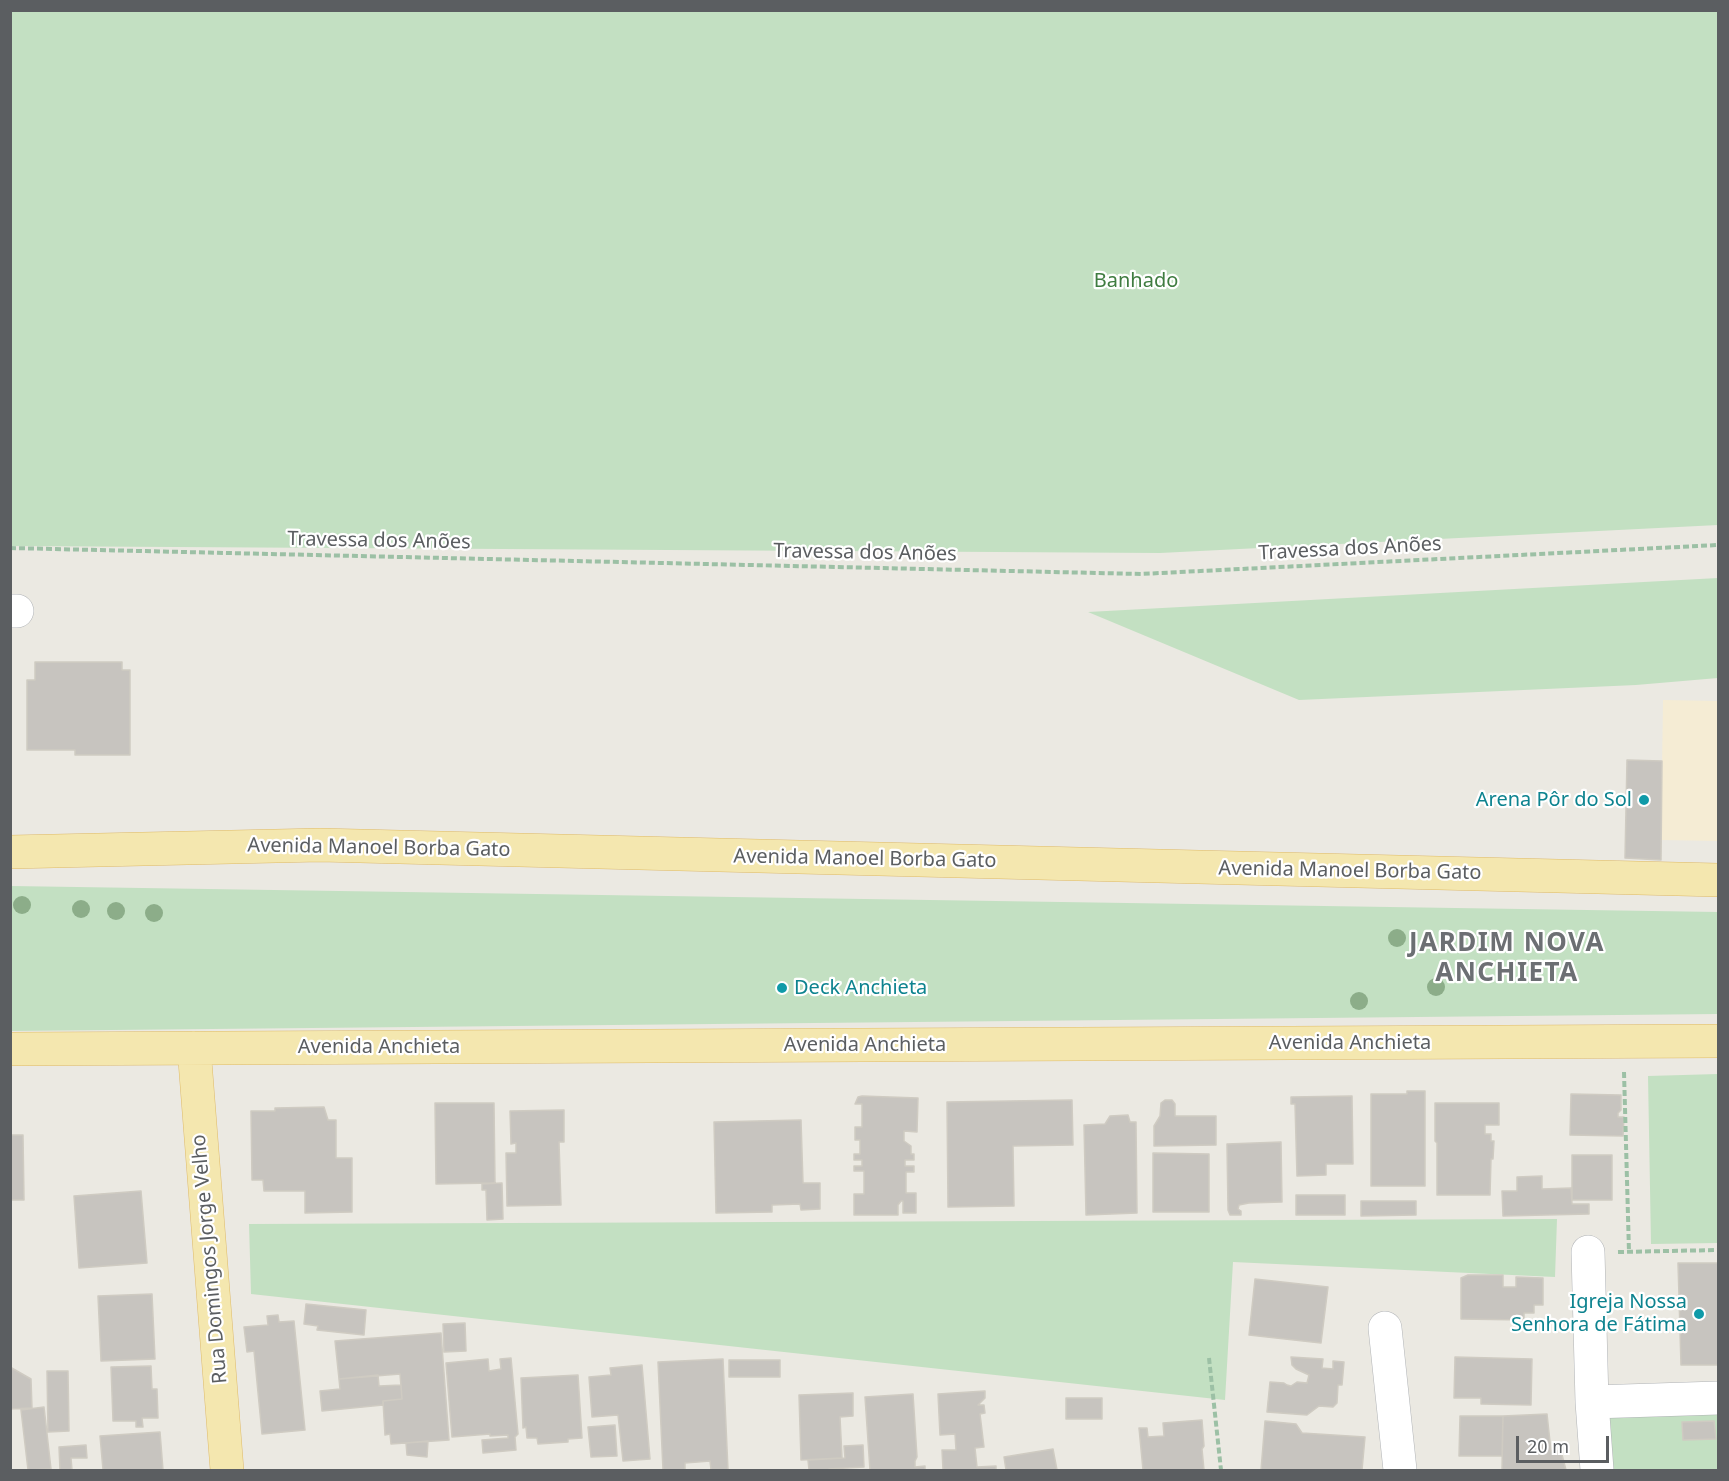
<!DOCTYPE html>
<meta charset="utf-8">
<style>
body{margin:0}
#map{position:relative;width:1729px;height:1481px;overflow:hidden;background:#ebe9e2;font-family:"Noto Sans",sans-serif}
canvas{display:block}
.frame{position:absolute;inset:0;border:12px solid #5b5e61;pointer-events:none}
.scale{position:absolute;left:1516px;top:1436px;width:93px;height:27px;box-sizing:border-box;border:3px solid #5b5e61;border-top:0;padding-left:8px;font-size:18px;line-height:21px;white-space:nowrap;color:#5b5e61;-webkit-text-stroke:4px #fff;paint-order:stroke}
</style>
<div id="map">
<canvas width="1729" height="1481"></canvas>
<div class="frame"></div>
<div class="scale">20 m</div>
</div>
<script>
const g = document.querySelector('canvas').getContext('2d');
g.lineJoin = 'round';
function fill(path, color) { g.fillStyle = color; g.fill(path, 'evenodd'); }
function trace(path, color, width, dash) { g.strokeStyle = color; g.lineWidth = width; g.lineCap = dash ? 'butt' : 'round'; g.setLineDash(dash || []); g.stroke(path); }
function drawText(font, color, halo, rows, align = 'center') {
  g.font = font + ' "Noto Sans",sans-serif'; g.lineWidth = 4.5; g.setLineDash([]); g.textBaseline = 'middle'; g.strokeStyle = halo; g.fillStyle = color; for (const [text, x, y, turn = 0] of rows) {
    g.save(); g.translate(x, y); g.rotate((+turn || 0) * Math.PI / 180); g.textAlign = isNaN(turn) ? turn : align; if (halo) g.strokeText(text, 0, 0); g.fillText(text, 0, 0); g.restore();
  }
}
fill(new Path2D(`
 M11,10L1718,11V525L1160,553L11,546Z
 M1718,578V678L1636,685L1299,700L1088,612Z
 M11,886L1718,912V1014L11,1031Z
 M1718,1074V1243L1651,1244L1648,1076Z
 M1557,1219L1555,1277L1233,1262L1225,1400L251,1294L249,1224Z
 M1718,1413V1470H1611L1606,1415Z`), '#c3e0c2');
fill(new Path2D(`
 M1663,700L1718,701V841L1661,840Z`), '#f5ecd4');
const building = new Path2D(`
 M35,662H122V670H130V755H75V750H27V680H35Z
 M1627,760L1662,761L1661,860L1625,858Z
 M1407,1091H1425V1186H1371V1094H1407Z
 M1571,1094L1621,1095V1110L1618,1113V1117H1624L1623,1136L1570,1135Z
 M862,1096L918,1098L917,1132L904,1131V1141L911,1146V1154H914V1160H905V1166H914V1172H906V1193H916V1213H903V1201H901L898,1205V1215H854V1194H864V1171H854V1166H862V1160H854V1154H860V1140H855V1127H862V1104H855L858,1097Z
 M1352,1096L1353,1164H1326V1175L1297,1176L1295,1104H1291V1097Z
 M1072,1100L1073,1145L1013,1146L1014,1206L948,1207L947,1102Z
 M1165,1100H1172L1175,1104V1116H1216V1145L1154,1146V1126L1160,1116L1161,1103Z
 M435,1103H494L495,1183L436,1184Z
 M1435,1103H1499V1125H1485V1134H1491V1141H1494L1493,1159H1491L1490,1195H1437V1143L1435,1141Z
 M324,1107L328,1120H336V1158H352V1212L305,1213V1191H264L263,1180H252L251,1111H275V1108Z
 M564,1110V1142H559L561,1205L507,1206L506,1153H516V1143L511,1144L510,1111Z
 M1128,1115L1130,1122H1136L1137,1213L1086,1215L1084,1125L1105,1124L1110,1116Z
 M801,1120L803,1183H820V1209L801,1210L800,1204L772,1205V1212L716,1213L714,1122Z
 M10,1135H23L24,1200H10Z
 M1281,1142L1282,1202L1249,1203L1239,1205L1238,1209L1241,1211V1215H1230L1228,1210L1227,1144Z
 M1153,1153L1209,1154V1212H1153Z
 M1572,1155H1612V1200H1572Z
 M1542,1176V1189L1571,1188L1572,1204H1589V1214L1503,1216L1502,1191H1517V1177Z
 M502,1183L503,1219L487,1220L486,1190H482V1184Z
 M141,1191L147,1263L79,1268L74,1196Z
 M1296,1195H1345V1215H1296Z
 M1361,1201H1416V1215L1361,1216Z
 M1678,1263H1718V1365H1681Z
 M1468,1275H1503V1287H1516V1277L1543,1278V1305H1534V1313H1524V1320L1461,1319V1278Z
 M1255,1279L1328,1287L1321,1343L1249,1335Z
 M152,1294L155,1359L101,1361L98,1296Z
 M306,1304L366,1310L364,1335L317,1330L318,1326L304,1324Z
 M278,1315L279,1322L294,1321L305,1430L262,1434L254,1351L247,1352L244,1327L268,1325L267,1316Z
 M465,1323L466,1351L444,1352L443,1324Z
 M441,1333L449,1440L391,1444L390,1434L385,1435L383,1401L402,1399L400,1374L339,1379L335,1341Z
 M1291,1357L1323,1359L1322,1368L1333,1369V1361L1344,1362L1342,1385H1338L1337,1403L1333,1407L1319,1406L1307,1415L1267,1412L1270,1382L1284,1383L1287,1385L1291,1386L1297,1382L1307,1383L1309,1375L1296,1369L1292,1365Z
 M1455,1357L1532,1359L1531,1405L1481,1404V1398H1454Z
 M511,1358L518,1434L515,1437L516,1450L483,1453L482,1440L508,1438V1435L490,1436V1434L452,1437L446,1363L488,1359L489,1371L501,1369L500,1359Z
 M723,1359L728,1470H711L710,1461L685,1463V1470H663L658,1362Z
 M729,1360H780V1377H729Z
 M642,1365L650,1459L623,1461L618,1415L592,1417L589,1377L611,1375L610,1368Z
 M151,1366L152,1389H157L158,1418H142L143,1427H136V1421H113L111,1367Z
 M10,1367L31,1379L32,1408L10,1409Z
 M47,1371H68L69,1431L48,1432Z
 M378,1375L379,1386L401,1385L402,1399L383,1401V1405L322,1411L320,1391L340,1389L339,1379Z
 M578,1375L582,1438L568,1439V1442L538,1444L537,1438H527L526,1427L523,1428L521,1378Z
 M985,1391V1398L978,1405H984L985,1413L980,1414L984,1447L975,1448L977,1467L996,1466V1470H943L942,1450H956L955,1434L940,1435L938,1394Z
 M853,1393V1416L840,1417L842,1458L801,1460L799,1395Z
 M913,1394L917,1457L915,1461V1467L925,1466V1470H870L865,1397Z
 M1066,1398H1102V1419H1066Z
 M44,1407L51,1469L28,1470L21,1410Z
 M1547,1414L1551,1451H1561L1566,1470H1502L1503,1416Z
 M1460,1416H1503L1502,1456H1459Z
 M1202,1420L1204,1446L1202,1449L1204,1470H1143L1139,1428H1147L1148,1437L1164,1436L1163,1423Z
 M1265,1421L1296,1424L1302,1433L1365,1437L1362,1470H1261Z
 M1714,1421L1716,1439L1683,1440L1682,1422Z
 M615,1425L617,1456L591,1457L588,1427Z
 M160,1432L163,1470H103L100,1436Z
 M428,1441L427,1457L407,1455L406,1443Z
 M86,1445L87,1458H71L72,1470H60L59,1447Z
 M863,1445L864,1467L829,1469V1470H809L808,1460L845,1458L844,1446Z
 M1053,1449L1057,1470H1006L1004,1457Z`);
fill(building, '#c7c4bf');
trace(building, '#cfcbc2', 1.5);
const minor = new Path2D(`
 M10,611H17
 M1588,1252L1592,1402L1597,1470
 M1385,1328L1400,1470
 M1592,1402L1718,1398`);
const major = new Path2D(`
 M10,852L320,845L1718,880
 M194,1048L227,1470
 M10,1049L1718,1041`);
trace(minor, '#b0b3b6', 34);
trace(major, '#deba69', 34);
trace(new Path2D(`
 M10,548L1141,574L1718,545
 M1624,1072L1629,1252
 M1618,1252L1718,1250
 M1209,1358L1221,1470`), '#9cc0a5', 4, [6, 3]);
trace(minor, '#fff', 33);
trace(major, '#f4e7af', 33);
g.fillStyle = '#8cad89';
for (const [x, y] of [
 [22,905],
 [81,909],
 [116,911],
 [154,913],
 [1397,938],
 [1436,987],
 [1359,1001]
]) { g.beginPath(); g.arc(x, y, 9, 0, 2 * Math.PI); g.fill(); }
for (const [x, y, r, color] of [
 [1644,800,6,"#0f9aa8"],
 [782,988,6,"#0f9aa8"],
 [1699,1314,6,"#0f9aa8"]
]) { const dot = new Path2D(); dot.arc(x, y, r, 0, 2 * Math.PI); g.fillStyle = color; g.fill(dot); trace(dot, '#fff', 2); }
drawText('20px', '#3f7c40', '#fff', [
 ["Banhado",1136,281]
]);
drawText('20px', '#5b5e61', '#fff', [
 ["Travessa dos Anões",379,541,1],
 ["Travessa dos Anões",1350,549,-3],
 ["Travessa dos Anões",865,553,1],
 ["Avenida Manoel Borba Gato",379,848,1],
 ["Avenida Manoel Borba Gato",865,859,1],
 ["Avenida Manoel Borba Gato",1350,871,1],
 ["Avenida Anchieta",1350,1043],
 ["Avenida Anchieta",865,1045],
 ["Avenida Anchieta",379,1047],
 ["Rua Domingos Jorge Velho",210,1259,-95]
]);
drawText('20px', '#0d838f', '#fff', [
 ["Arena Pôr do Sol",1632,800],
 ["Deck Anchieta",794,988,"left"],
 ["Igreja Nossa",1687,1302],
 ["Senhora de Fátima",1687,1325]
], 'right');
g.letterSpacing = '1.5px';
drawText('bold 26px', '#6c6f73', '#fff', [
 ["JARDIM NOVA",1507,944],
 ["ANCHIETA",1507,974]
]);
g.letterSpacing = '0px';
</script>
